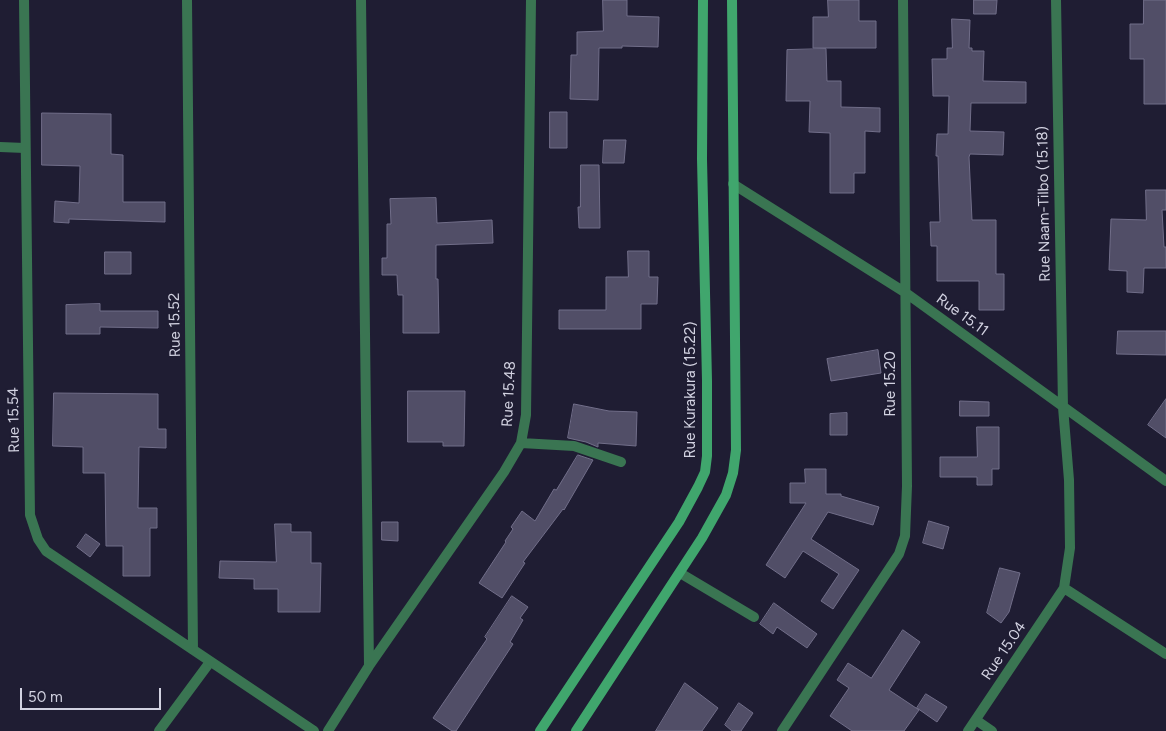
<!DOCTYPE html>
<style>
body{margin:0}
#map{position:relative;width:1166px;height:731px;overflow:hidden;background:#1f1d33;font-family:Figtree,sans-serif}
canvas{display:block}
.scale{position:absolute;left:20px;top:688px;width:141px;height:22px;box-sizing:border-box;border:2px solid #d2d2e1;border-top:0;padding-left:6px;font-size:15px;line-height:18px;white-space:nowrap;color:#d2d2e1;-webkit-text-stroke:4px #1f1d33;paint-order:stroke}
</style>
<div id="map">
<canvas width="1166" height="731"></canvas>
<div class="scale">50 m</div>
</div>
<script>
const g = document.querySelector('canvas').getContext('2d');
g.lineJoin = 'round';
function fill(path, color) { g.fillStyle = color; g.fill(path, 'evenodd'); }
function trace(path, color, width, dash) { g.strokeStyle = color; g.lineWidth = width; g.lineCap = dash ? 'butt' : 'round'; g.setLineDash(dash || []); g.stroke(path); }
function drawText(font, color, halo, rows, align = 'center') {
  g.font = font + ' Figtree,sans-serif'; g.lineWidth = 4; g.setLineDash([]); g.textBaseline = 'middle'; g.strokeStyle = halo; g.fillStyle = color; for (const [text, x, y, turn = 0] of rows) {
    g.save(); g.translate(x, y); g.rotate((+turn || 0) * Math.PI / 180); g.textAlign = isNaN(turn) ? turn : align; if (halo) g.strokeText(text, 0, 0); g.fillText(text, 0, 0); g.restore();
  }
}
const building = new Path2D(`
 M603,0H627V16L659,17L658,47L622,46V48H599L598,100L570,99L571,55H577V32L603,31Z
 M828,0H859V21H876V48H813V17H828Z
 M974,0H997L996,14H974Z
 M1144,0H1166V104H1144V59H1130V24H1143Z
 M952,19L970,20L969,48H972V51H984L983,81L1026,82V103H971L970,131L1004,132L1003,155L970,154L969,157L972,220H996V274H1004V310H979V281H937V246H931L930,222H940L938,156H936L937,134H948L949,96H933L932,59H947V48H952Z
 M826,49L827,81H841V107L880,108V132L865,131V173H854V193H830V133L809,132L810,101H786L787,50Z
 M550,112H567V148H550Z
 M42,113L111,114V154L123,155V202H165V222L69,219V223L54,222L55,201L79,203L80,166L42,165Z
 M604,140H626L624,163H603Z
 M581,165H599L600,228H579L578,207H580Z
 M1146,190H1166V210H1162L1164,247H1166V268H1144L1143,293L1127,292V271L1109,270L1111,219L1146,220Z
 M436,198L437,223L492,220L493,243L436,245V279H438L439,333H403V295H398L397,275H382V258H387V224H391L390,199Z
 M628,251H649V277H658L657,304H641V329H559V310H606V277H628Z
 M105,252H131V274H105Z
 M100,304V311H158V328L100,327V334H66V305Z
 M1118,331H1166V355L1117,354Z
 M878,350L881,373L831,381L827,359Z
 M408,391H465L464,446H443V442H408Z
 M54,393L158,394V429H166V448L139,447L138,508H157V528H150V576H123V546H106L105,473H83V447L53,446Z
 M1166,399V438L1148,425Z
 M960,401L989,402V416H960Z
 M574,404L609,411L637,412L636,446L598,443V447L586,442L568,438Z
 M847,413V435H830V414Z
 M977,427H999V469H992V485H977V477H940V457H977Z
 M578,455L593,460L564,510L563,509L523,562L525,563L502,598L479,583L506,542L505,541L513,529L511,527L522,511L535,521L554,489L556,490Z
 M805,469H826V494H841V496L879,507L873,525L828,512L811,539L859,570L833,609L821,601L839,574L803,551L785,578L766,565L806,503H790V483H805Z
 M929,521L949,527L943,549L923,543Z
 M382,522H398V541L382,540Z
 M275,524H291V532H311V563H321L320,612H278V589H254V579L219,578L220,561L276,562Z
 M86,534L100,544L90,557L77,547Z
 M1000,568L1020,573L1009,612L1001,623L987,613Z
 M512,596L528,607L520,618L523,620L510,642L513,644L456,731H452L433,718L487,639L485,637Z
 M774,603L817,634L807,648L777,627L773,634L760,624Z
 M903,630L920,642L889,690L919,710L904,731H852L830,716L849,688L837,680L848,663L871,678Z
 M685,683L718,708L702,731H656Z
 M926,694L947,707L937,722L917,708Z
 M739,703L753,713L741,731H732L725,725Z`);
fill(building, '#514e67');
trace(building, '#716e89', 1);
trace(new Path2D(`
 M0,147L25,148
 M680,573L754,617
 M159,731L210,662`), '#3a7552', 10);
trace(new Path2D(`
 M24,0L30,515L38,539L46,551L314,731
 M187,0L193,650
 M361,0L369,666
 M733,184L906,293L1166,481
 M521,443L574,446L621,462
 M1064,588L1166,654
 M976,720L992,731
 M328,731L369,666L504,472L521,443L526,415L531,0
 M782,731L899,554L905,536L907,486L903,0
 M968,731L1064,588L1070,548L1069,480L1063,407L1056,0`), '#3a7552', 10);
trace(new Path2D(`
 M540,731L679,522L698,487L705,472L707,456V381L702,159L703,0
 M576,731L702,538L726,495L733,473L736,450L732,0`), '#40a66d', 10);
drawText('15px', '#d2d2e1', '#1f1d33', [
 ["Rue Naam-Tilbo (15.18)",1044,204,-91],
 ["Rue 15.11",962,315,36],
 ["Rue 15.52",175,325,-91],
 ["Rue 15.20",891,384,-90],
 ["Rue Kurakura (15.22)",691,390,-90],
 ["Rue 15.48",509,394,-87],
 ["Rue 15.54",14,420,-91],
 ["Rue 15.04",1004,651,-56]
]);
</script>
